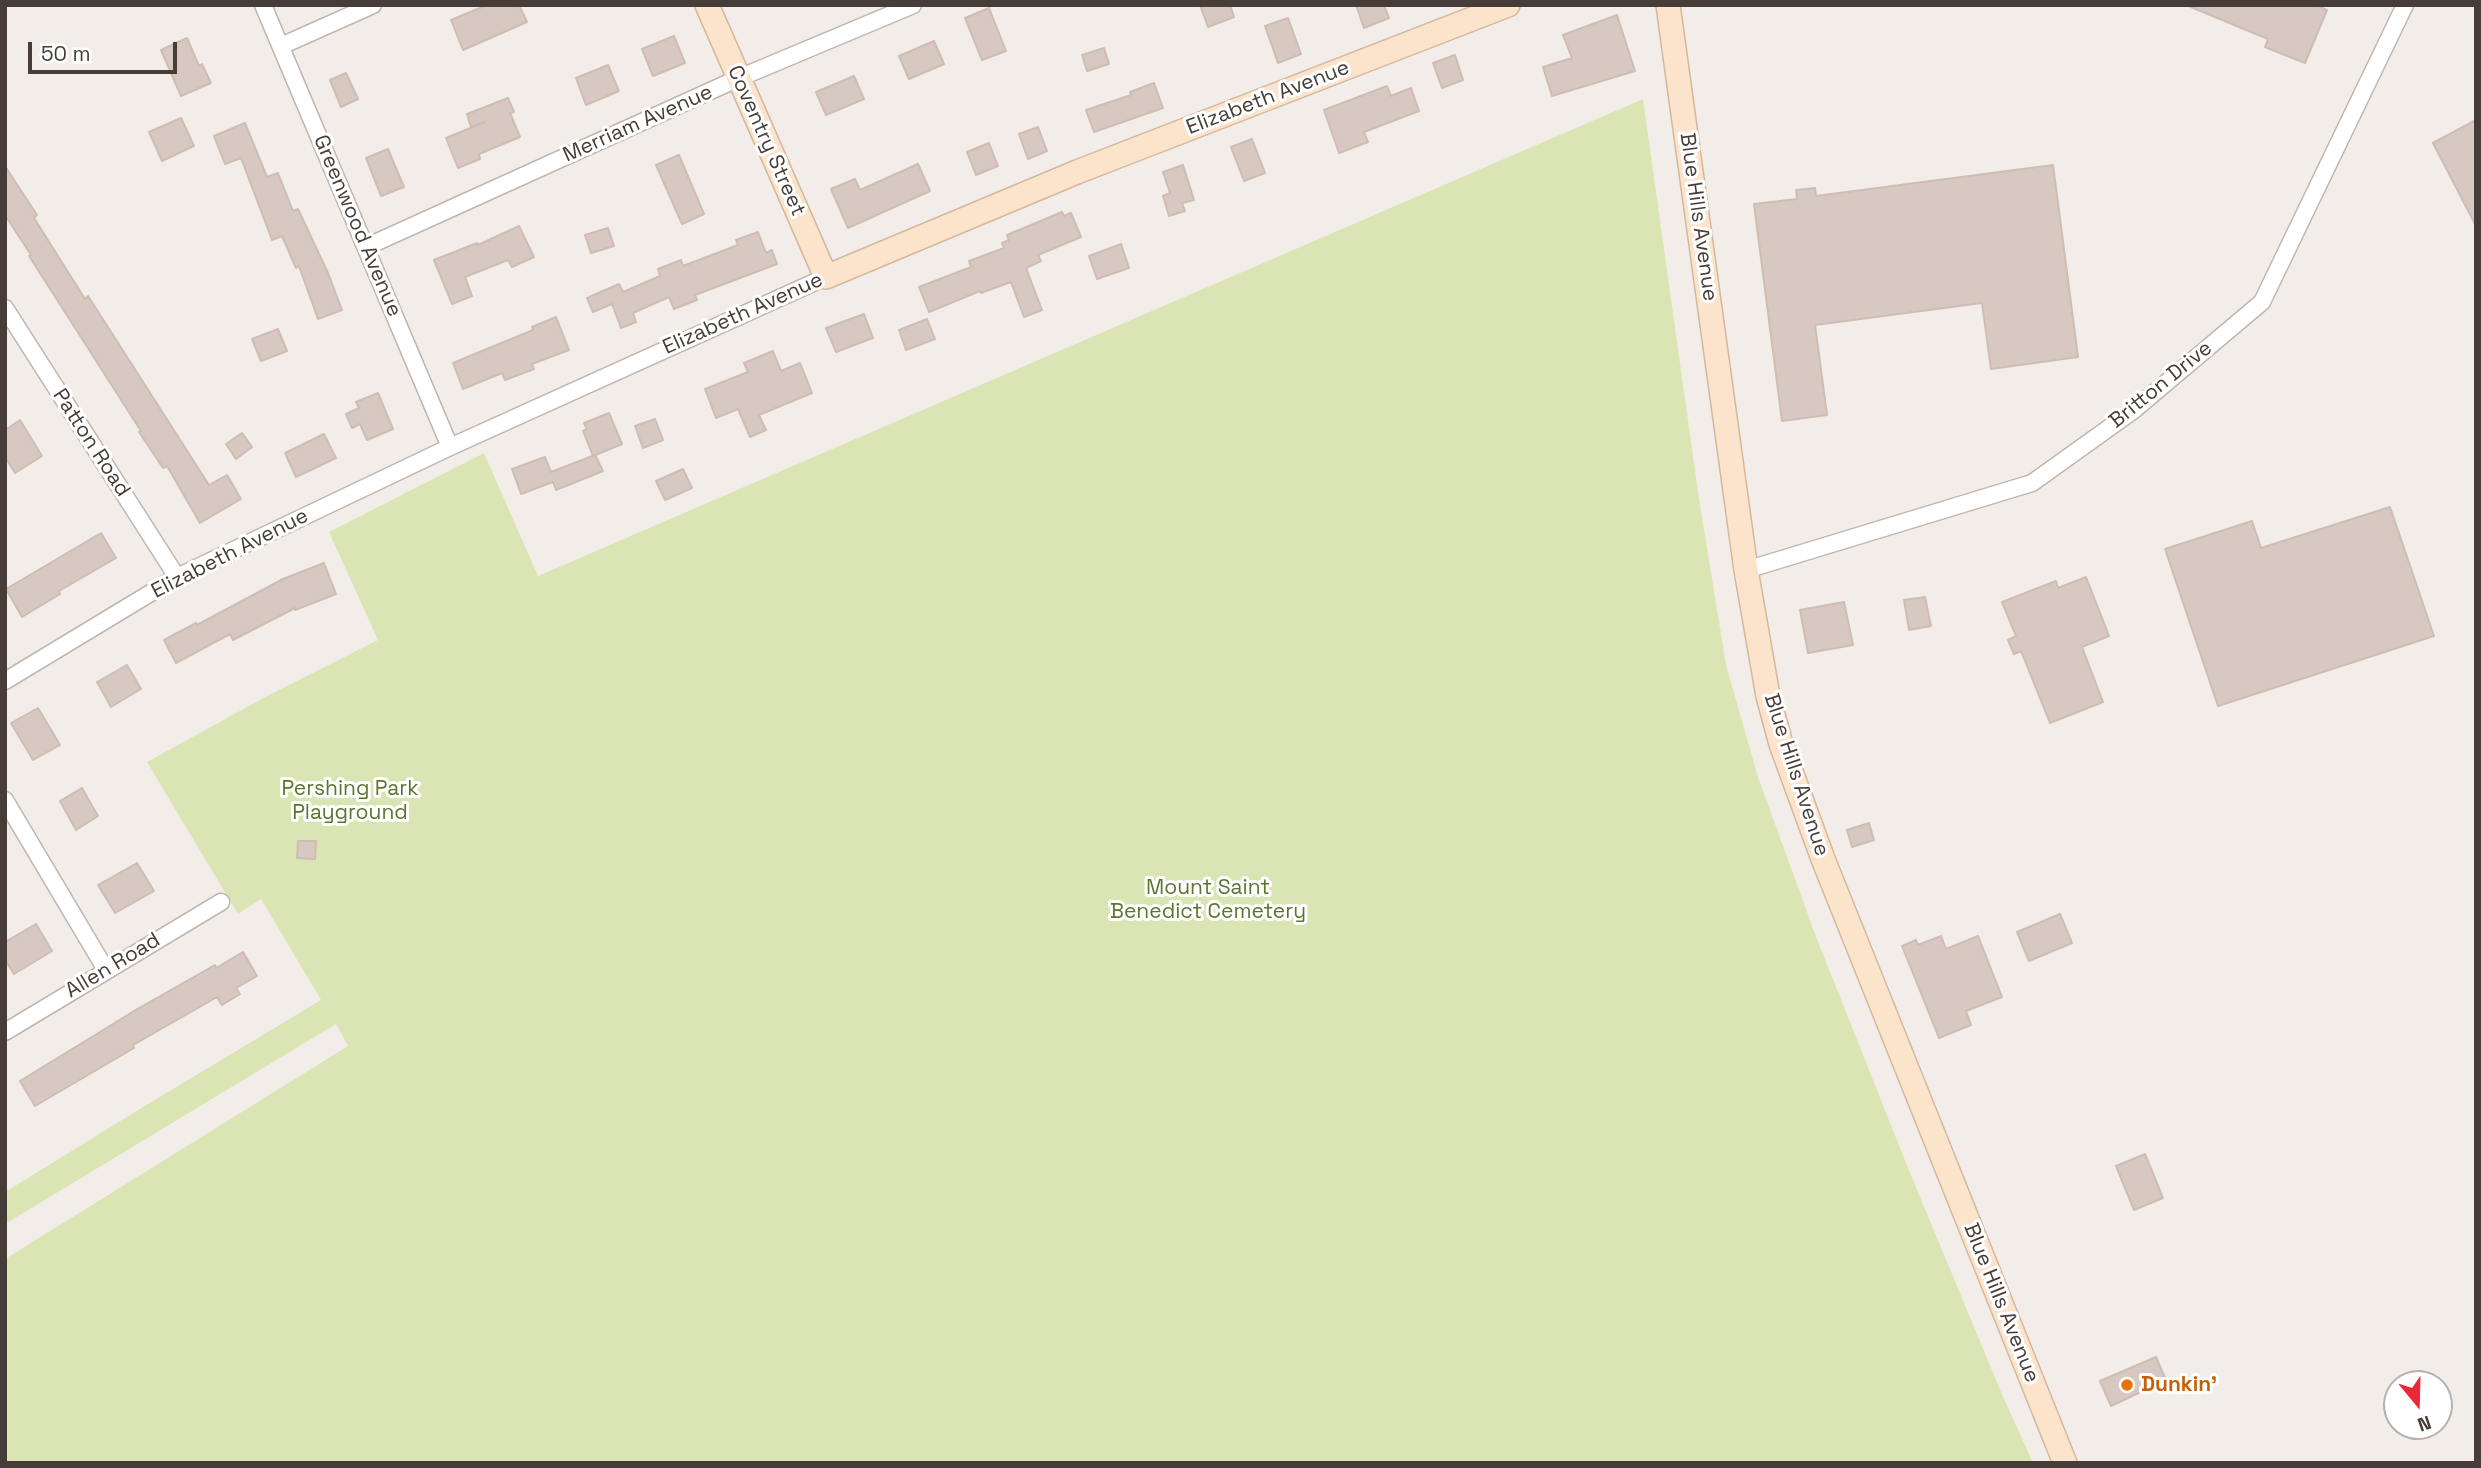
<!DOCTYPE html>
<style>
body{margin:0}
#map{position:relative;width:2481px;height:1468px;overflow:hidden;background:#f3ede9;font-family:"Space Grotesk",sans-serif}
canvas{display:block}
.frame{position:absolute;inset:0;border:7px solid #463d38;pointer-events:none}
.north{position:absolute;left:2383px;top:1370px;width:70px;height:70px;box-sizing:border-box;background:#fff;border:2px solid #b5b1af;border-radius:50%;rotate:161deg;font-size:19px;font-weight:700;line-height:28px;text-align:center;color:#463d38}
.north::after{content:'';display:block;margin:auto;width:24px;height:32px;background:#ec273a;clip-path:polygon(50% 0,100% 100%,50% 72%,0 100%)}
.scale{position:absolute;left:28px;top:42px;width:149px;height:32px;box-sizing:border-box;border:4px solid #463d38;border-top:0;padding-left:9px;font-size:21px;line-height:24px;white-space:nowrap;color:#463d38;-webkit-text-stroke:5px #fff;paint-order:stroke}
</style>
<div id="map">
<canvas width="2481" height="1468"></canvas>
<div class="frame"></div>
<div class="north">N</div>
<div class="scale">50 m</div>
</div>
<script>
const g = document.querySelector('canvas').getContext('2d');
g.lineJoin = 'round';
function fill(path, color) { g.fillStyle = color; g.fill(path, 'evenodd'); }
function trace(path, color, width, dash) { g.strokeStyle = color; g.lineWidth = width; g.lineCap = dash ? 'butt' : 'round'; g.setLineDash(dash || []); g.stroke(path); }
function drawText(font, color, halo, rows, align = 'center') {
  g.font = font + ' "Space Grotesk",sans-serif'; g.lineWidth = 6; g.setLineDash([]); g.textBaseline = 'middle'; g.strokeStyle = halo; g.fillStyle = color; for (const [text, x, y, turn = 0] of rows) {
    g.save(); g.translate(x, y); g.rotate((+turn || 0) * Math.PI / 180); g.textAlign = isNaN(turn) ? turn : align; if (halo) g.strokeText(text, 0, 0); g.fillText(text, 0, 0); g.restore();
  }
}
fill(new Path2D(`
 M1643,99L1699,499L1726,665L1758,777L1815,934L1908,1168L2001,1392L2033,1463H5V1259L348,1046L336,1024L5,1224V1192L143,1107L321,1000L261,899L238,914L147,762L267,696L378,640L329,532L484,453L538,576Z`), '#dbe5b4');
const building = new Path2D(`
 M487,5H519L527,22L463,50L451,20Z
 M1200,5H1230L1234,17L1208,27Z
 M1356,5H1384L1389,18L1364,28Z
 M2186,5H2316L2327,10L2305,63L2265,47L2268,39Z
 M989,8L1006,51L982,60L965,18Z
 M1617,15L1635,71L1552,96L1543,67L1572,58L1563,35Z
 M1288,18L1301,54L1278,63L1265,26Z
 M674,36L685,63L653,76L642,49Z
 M187,38L199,66L202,64L211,83L181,96L161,50Z
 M934,41L944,64L909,79L899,56Z
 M1104,48L1109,64L1087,71L1082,55Z
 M1455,55L1463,80L1442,88L1433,63Z
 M608,65L619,91L586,105L576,78Z
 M346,73L358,99L341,107L330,80Z
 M854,76L864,99L826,115L816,92Z
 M1154,83L1163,108L1094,132L1086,110L1131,95L1130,92Z
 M1387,86L1391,96L1411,88L1419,111L1364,132L1368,142L1339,153L1324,110Z
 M508,98L514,112L510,113L520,137L479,154L480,159L458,168L446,138L485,122L471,127L467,114Z
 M181,118L194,146L162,161L149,132Z
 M2476,120V226L2433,143Z
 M245,123L267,177L278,173L293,211L298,209L328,273L342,310L318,319L299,266L296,268L282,236L272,240L241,158L225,164L214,136Z
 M1038,127L1047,151L1028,159L1019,134Z
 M1252,139L1265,173L1244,181L1231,147Z
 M989,143L998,166L976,175L967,152Z
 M388,149L404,187L381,196L366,158Z
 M679,155L704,214L682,224L656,165Z
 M918,164L930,191L848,228L831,189L855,179L860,190Z
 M1183,165L1194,200L1182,203L1185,211L1169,216L1163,196L1170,193L1163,172Z
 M2053,165L2078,357L1991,369L1982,303L1815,325L1827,415L1782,421L1754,204L1797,199L1796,190L1815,188L1816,196Z
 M5,166L37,215L34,218L85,299L88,296L209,485L227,475L241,499L200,523L167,466L163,468L139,432L141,431L29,256L31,255L5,215Z
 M1062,212L1064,216L1071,213L1081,237L1038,255L1041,261L1026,268L1042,310L1024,317L1011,282L981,293L980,291L929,312L919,287L971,267L969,261L1004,248L1002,243L1009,240L1007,235Z
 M519,226L534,257L512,267L508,260L465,277L472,296L452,304L434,260L477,243L478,245Z
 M608,228L614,246L591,253L585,235Z
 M758,232L766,253L772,250L777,264L695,295L697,300L674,309L669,297L633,313L636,322L621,328L612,304L593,312L587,298L619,284L623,292L660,276L658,269L681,260L683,266L738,245L736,240Z
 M1121,244L1129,268L1097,279L1089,256Z
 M864,314L873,338L836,352L826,328Z
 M556,317L569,350L532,364L534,369L505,380L502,373L463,389L453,363L533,330L532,327Z
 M927,319L935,339L906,350L899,330Z
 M278,329L287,351L261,361L252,339Z
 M773,351L781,371L800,363L812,393L759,415L766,430L750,437L738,409L716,418L705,389L748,372L744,363Z
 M378,393L393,429L367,440L360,424L352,428L346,414L359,408L356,402Z
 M609,413L622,444L593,456L583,431L587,429L584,423Z
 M655,419L663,440L643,448L635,426Z
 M20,420L42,456L15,473L5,457V430Z
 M242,433L252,447L236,459L226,444Z
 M324,434L336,458L296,477L285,453Z
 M595,455L603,471L556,490L553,482L521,494L512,469L545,457L551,472Z
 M683,469L692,488L665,500L656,481Z
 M2390,507L2434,636L2218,706L2165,549L2252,521L2261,548Z
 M101,533L116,558L59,591L60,594L22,617L6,589Z
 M324,563L336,594L295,610V608L233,640L230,634L176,663L164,640L196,623L197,625L283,579Z
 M2086,577L2109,636L2082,647L2103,702L2050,723L2021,651L2014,654L2008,640L2016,636L2002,602L2056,581L2058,588Z
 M1925,597L1931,626L1909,630L1904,600Z
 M1844,602L1853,645L1808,653L1800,610Z
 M127,665L141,689L111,707L97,682Z
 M38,708L60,745L33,760L11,723Z
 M82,788L98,816L76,830L60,801Z
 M1869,823L1874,840L1852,847L1847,830Z
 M298,841H316L315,859L297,858Z
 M137,863L154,891L115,913L98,885Z
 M2060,914L2072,943L2029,961L2017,932Z
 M36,924L52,951L14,974L5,960V942Z
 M1941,936L1946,949L1978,936L2002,997L1966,1011L1971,1025L1939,1038L1902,946L1916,940L1918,945Z
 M243,952L257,976L236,988L240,994L222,1005L217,997L133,1045L134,1048L35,1106L20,1081L139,1008L215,965L216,968Z
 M2145,1154L2163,1198L2134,1210L2116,1166Z
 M2156,1357L2166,1380L2111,1406L2100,1381Z`);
fill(building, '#d7c9c2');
trace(building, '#cebdb2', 2);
const street = new Path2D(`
 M263,5L450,447
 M281,46L373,5
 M366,247L739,78L913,5
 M5,308L177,577
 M1746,570L2032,483L2134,410L2262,302L2405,5
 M5,681L177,577L450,447L826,277
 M5,800L106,970
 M5,1032L221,902`);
const secondary = new Path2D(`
 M707,5L826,277L1077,172L1508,5
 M1668,5L1746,570L1768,696L1781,744L1823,859L2065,1463`);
trace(street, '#c1b6af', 19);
trace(secondary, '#d3b89e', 26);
trace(street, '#fff', 16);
trace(secondary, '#fbe4cb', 23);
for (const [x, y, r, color] of [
 [2127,1385,7,"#e8710a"]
]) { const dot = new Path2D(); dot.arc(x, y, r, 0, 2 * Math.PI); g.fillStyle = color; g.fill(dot); trace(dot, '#fff', 2.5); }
drawText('21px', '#463d38', '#fff', [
 ["Elizabeth Avenue",1268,98,-21],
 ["Merriam Avenue",638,124,-24],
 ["Coventry Street",766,141,66],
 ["Blue Hills Avenue",1698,217,82],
 ["Greenwood Avenue",357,226,67],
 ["Elizabeth Avenue",743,314,-24],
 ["Britton Drive",2161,385,-39],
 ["Patton Road",91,443,57],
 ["Elizabeth Avenue",230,554,-27],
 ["Blue Hills Avenue",1796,775,72],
 ["Allen Road",113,966,-31],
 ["Blue Hills Avenue",2001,1303,68]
]);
drawText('21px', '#5a752e', '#fff', [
 ["Pershing Park",350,789],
 ["Playground",350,813],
 ["Mount Saint",1208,888],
 ["Benedict Cemetery",1208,912]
]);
drawText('bold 21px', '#c56008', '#fff', [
 ["Dunkin'",2141,1385]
], 'left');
</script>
